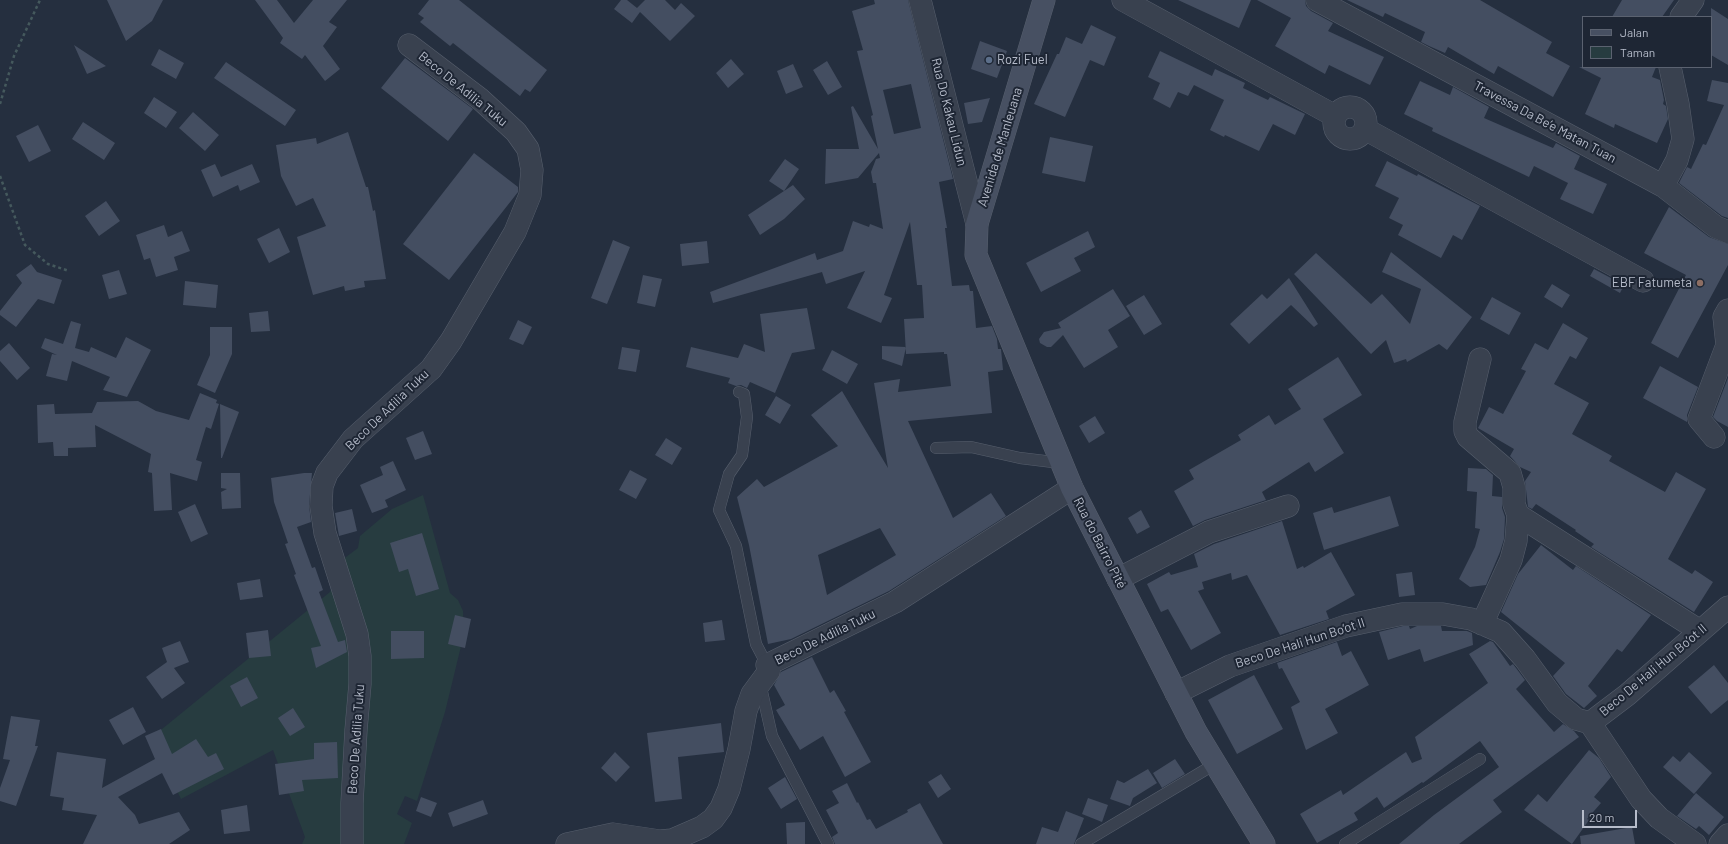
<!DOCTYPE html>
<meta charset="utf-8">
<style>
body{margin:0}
#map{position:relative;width:1728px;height:844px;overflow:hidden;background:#252f3f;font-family:Barlow,sans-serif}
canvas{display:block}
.legend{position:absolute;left:1582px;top:16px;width:130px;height:52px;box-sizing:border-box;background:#1e2634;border:1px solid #5b6270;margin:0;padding:5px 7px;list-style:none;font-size:12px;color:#b6bcca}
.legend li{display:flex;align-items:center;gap:8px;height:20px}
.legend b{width:20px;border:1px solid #5b6270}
.scale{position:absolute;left:1582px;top:810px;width:55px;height:18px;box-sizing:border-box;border:2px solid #b6bcca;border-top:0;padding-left:5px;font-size:12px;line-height:14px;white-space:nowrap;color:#b6bcca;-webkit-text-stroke:3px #1e2634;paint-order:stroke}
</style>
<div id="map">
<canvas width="1728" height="844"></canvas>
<ul class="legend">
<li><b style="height:5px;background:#475062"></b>Jalan</li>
<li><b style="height:11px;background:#273c40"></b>Taman</li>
</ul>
<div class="scale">20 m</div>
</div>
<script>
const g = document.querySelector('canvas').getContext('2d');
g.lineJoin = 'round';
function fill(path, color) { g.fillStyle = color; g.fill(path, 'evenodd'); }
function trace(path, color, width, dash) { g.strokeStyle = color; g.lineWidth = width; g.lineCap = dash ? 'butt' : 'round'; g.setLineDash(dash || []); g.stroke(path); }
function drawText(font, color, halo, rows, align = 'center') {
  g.font = font + ' Barlow,sans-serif'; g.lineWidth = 4; g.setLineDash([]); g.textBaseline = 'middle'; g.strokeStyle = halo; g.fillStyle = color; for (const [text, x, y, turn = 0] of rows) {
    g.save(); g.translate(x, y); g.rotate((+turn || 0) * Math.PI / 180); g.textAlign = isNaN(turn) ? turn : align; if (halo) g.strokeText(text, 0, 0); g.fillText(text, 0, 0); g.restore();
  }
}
fill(new Path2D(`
 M423,495L450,593L458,600L463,611L464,634L445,712L417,801L405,796L397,814L412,823L404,844H302L305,837L273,750L181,799L151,738L330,592L342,560L358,548L360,536L392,509Z`), '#273c40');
fill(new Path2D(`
 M107,0H163L152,21L126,41Z
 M255,0H277L294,23L313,0H347L329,22L337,27L323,46L340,69L325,81L305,55L302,59L280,43L283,38Z
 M429,0H459L547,70L530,92L525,89L520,96L453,43L450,46L420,22L424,18L418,14Z
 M621,0H627L637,8L645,0H665L675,10L681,3L695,16L670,41L640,12L632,23L614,9Z
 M874,0H908L953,179L939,182L947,228H945L952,286L969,285L970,291H973L976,328L992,326L997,339L998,349H1001L1003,370L988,372L992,413L908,421L953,518L991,493L1006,516L889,591L791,639L768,644L749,545L737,497L757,479L764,487L838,446L811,415L842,391L888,468L874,383L900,379L898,392L951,386L947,354H944V352L906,354L904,319L924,318L922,285H917L910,222L884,295L892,298L881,323L847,308L865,271L826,284L822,272L713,303L710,292L815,253L817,260L843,251L853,221L869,227L870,224L883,229L876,183H873L871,172L876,159L880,158L879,153L858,178L825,184L826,149H859L851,107L853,106L878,149L871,116L873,115L857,51L863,50L852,11L875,4ZM911,84L921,128L894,134L883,90ZM880,528L896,555L827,595L818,555Z
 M1178,0H1251L1239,28Z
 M1257,0H1305L1306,6L1311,11L1333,23L1328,31L1384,57L1370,85L1329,65L1325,74L1275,46L1291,18Z
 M1347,0H1480L1552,42L1546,53L1570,66L1553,97L1498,66L1494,74L1448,47L1445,53L1429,46L1421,42L1425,32L1385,13L1383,17Z
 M1622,0H1674L1662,17H1612Z
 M1711,8L1728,19V65L1711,55Z
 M1091,25L1116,37L1104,66L1090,60L1065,117L1034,104L1057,54H1059L1066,37L1082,44Z
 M980,41L1007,51L997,78L971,69Z
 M74,45L106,66L87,74Z
 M159,49L184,63L176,79L151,65Z
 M1160,51L1212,76L1215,69L1245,83L1243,88L1268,100L1270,97L1305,114L1295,135L1273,124L1259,151L1225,135L1224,137L1210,130L1224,100L1194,85L1188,96L1178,92L1170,108L1153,99L1160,83L1148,77Z
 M405,58L473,109L448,141L381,88Z
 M731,59L744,74L728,88L716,73Z
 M827,61L842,87L828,95L813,70Z
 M226,62L296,110L285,126L214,78Z
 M793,64L803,87L786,94L777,71Z
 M1579,67H1656L1652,77L1660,80L1664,100L1663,104L1666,106L1668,119L1657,143L1615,124L1614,128L1585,114L1601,78Z
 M1712,80L1728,83V218L1722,216L1679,183L1687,167L1691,169L1703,144L1706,145L1724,105L1707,101Z
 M1420,81L1450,95L1453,87L1489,107L1484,118L1553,148L1556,143L1580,156L1574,169L1607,184L1593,214L1560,199L1568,183L1534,166L1529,177L1432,131L1433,128L1404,114Z
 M154,97L177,112L166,128L144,113Z
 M990,98L982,122L968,124L964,103Z
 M193,112L219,135L205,151L179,128Z
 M83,122L115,143L104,160L72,139Z
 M38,125L51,151L29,162L16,136Z
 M348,132L366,187H368L373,211L375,210L386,279L364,281L365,287L345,291L344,286L313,295L297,237L326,226L313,198L296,206L281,176L276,145L316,138L317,144Z
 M1050,137L1093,146L1085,182L1042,173Z
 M474,153L518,187V192L449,280L403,244Z
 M785,159L799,169L784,191L769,181Z
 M1387,161L1417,176L1418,174L1480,206L1462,240L1453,235L1441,258L1398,235L1403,225L1389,218L1399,198L1375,186Z
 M215,164L221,177L252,164L260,182L240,191L238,185L213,197L201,170Z
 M793,185L805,199L784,219L760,235L748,215Z
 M106,201L120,221L99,236L85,216Z
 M1669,207L1709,237L1728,244V265L1678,358L1651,343L1686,275L1644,253Z
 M164,225L168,237L182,231L190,251L174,257L178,270L156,277L150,258L144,260L136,235Z
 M279,228L290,252L269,263L257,239Z
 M1088,231L1095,247L1074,258L1081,271L1041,292L1026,263Z
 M613,240L630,247L607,304L591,298Z
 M707,241L709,263L682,266L680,244Z
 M1391,252L1472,317L1447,350L1439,344L1407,362L1406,359L1394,363L1386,340L1371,354L1294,274L1316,253L1371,304L1382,294L1410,324L1421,289L1382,272Z
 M31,264L37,272L62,280L54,304L38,299L16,327L0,315V311L22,283L16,275Z
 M1594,269L1624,285L1620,293L1590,276Z
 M119,270L127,294L109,299L102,275Z
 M643,275L662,279L655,307L637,303Z
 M1289,278L1318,324L1314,327L1291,305L1249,344L1230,324L1262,294L1267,299Z
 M185,281L218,285L216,308L183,305Z
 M1552,284L1570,295L1562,308L1544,297Z
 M1113,289L1130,316L1108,330L1118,347L1084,368L1063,335L1051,347H1047L1040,343L1039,339L1044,332L1061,328L1058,323Z
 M1144,295L1162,324L1144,335L1126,306Z
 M1492,297L1521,313L1509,335L1480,319Z
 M807,308L815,349L792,353L775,393L750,382L747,388L741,385L736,386L728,383L730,378L686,367L691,347L738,358L744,344L765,352L760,314Z
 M268,311L270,331L251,332L249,313Z
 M518,320L532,327L523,345L509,339Z
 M71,321L81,324L75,348L89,352L91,347L116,358L126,337L151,350L127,397L103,390L110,377L72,361L67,381L46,376L52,354L57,355L41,348L45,338L63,344Z
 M1563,323L1588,338L1576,359L1570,356L1554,384L1589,403L1572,434L1612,456L1609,461L1665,492L1676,472L1706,489L1668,559L1692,574L1695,570L1713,582L1694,612L1591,547L1594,544L1575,531L1576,530L1536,504L1532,509L1528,507L1525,481L1531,472L1520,467L1510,456L1514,449L1478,428L1489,407L1503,414L1526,371L1521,369L1535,343L1548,350Z
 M210,327H232V354L215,393L197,385L210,355Z
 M9,343L30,368L17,380L0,361V351Z
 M882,346L906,347L902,366L882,359Z
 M622,347L640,350L636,372L618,369Z
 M832,350L858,364L847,384L822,370Z
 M1338,357L1362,395L1323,419L1344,453L1315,472L1309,462L1262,492L1266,500L1205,520L1193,526L1174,491L1194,479L1189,470L1241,440L1238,435L1269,415L1275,425L1301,409L1288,389Z
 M1660,366L1698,387L1687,415V422L1643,398Z
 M1728,378V427L1717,421L1713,417Z
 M200,393L217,400L216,403L219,404L211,429L206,427L196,460L202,462L197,481L170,473L172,510L154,511L152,473L148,472L151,454L95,425L96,447L68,448V456H54L53,442L38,443L37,405L54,404L55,414L92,413L97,402L138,401L156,411L189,420Z
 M776,396L791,405L780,424L765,415Z
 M220,404L239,412L222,458H221Z
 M1095,416L1105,433L1089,443L1079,426Z
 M423,431L432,454L415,460L406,438Z
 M666,438L682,448L672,465L655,455Z
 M393,461L406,490L385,500L388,507L372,513L360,485L383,475L380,467Z
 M1468,468L1486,469L1493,475L1492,496L1502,497V508L1505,517L1504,539L1500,552L1486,585L1470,587L1459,579L1475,547L1480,529L1475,528L1477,492L1467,491Z
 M630,470L647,479L636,499L619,490Z
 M221,473H240L241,508L222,509L221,492L227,489L221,488Z
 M304,473H312L309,505L311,522L297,527L312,568L315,567L323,590L319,592L338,642L345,640L347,652L316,668L311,648L321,646L294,575L296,574L285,544L288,543L274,502L271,478Z
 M1390,496L1399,526L1324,550L1313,513L1332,507L1334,513Z
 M195,504L208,534L191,542L178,512Z
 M352,509L357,531L339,536L335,513Z
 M1141,510L1150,527L1137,534L1128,518Z
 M1282,521L1297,569L1303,566L1304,568L1331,552L1355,595L1326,611L1329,619L1280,635L1247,575L1232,580L1231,573L1202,582L1204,589L1198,591L1221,633L1191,650L1168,609L1161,612L1147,584L1169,572L1171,575L1198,567L1194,554L1214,544Z
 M422,533L439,589L416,596L408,569L399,572L390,543Z
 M1541,545L1573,570L1576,566L1651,615L1622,652L1617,649L1588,686L1597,696L1584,708L1566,694L1553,676L1565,663L1501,612L1518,574Z
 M1412,572L1415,595L1399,597L1396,574Z
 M260,579L263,597L240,600L237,583Z
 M455,615L471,619L465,648L448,644Z
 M722,620L725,640L705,642L703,623Z
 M1403,626H1409L1410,629L1417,626H1441L1442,631H1467L1472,633L1473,645L1424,662L1420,649L1388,660L1379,632Z
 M268,630L271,656L249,658L246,633Z
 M391,631H424V658L391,659Z
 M180,641L189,662L174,668L185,683L162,699L146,677L167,662L162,648Z
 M1490,641L1493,642L1510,666L1513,664L1525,680L1516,689L1554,732L1563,724L1574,731L1579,737L1493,800L1502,812L1459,844H1399L1434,815L1499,767L1480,741L1423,783L1422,782L1384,808L1377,797L1354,813L1358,820L1317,843L1300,814L1341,790L1343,795L1406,752L1412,763L1422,759L1415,737L1488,683L1469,654Z
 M1337,642L1342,656L1351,651L1369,685L1325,709L1338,733L1306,750L1291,707L1300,702L1282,668L1279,669L1277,663Z
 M812,657L830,693L834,690L846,711L844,712L871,762L845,777L823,736L800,750L776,710L785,705L774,685L781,672Z
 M1714,665L1728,683V700L1711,714L1688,687Z
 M1254,675L1283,729L1237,754L1208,700Z
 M247,677L258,698L241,707L230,686Z
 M133,707L146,732L123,745L109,720Z
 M293,708L305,727L290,736L278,718Z
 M11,716L40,720L35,746H38L16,806L0,801V788L10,760L3,759Z
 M721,723L724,752L678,757L682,799L655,802L647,733Z
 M161,729L172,754L196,739L208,757L216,753L224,769L173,795L162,773L118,797L135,815L139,824L179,812L190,830L169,844H83L97,815L62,810L64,798L50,796L57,752L106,759L102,788L155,759L145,736Z
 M337,742L338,778L302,780L304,791L279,795L275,764L314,759V743Z
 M1589,750L1599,758L1611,777L1594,797L1601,803L1587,819L1589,820L1572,844L1524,810L1538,794L1547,802Z
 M615,752L630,767L616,782L601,768Z
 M1689,752L1712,773L1694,794L1663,767L1673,756L1680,762Z
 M1175,759L1185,774L1162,788L1153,773Z
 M1148,769L1157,783L1133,798L1130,806L1110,799L1117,780L1124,783Z
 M941,774L951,789L938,798L928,782Z
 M785,777L797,799L781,809L768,788Z
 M847,783L857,803L858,802L867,820L870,819L876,829L908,812L907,810L920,803L943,844H835L832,837L838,833L826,810L839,803L832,791Z
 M1696,793L1724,817L1709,835L1699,826L1696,829L1677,816Z
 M421,797L437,803L431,817L416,811Z
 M1088,798L1108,805L1102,822L1082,814Z
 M483,800L488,814L453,827L448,813Z
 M247,805L250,831L224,834L221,810Z
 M1066,811L1084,818L1074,844H1036L1042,827L1058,832Z
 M805,822V844H787L786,823Z
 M1632,827L1635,844H1581L1580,836Z`), '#444e61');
const service = new Path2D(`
 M739,392L744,394L747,417L742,455L729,474L719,510L736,546L756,644L767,665
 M936,448L971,447L1020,458L1061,463
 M760,683L772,736L828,844
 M1081,844L1215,764
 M1345,844L1480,759`);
const minor = new Path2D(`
 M920,0L977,224
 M1123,0L1335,116
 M1317,0L1663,186L1677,160L1683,139L1678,104L1670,67
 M1681,17L1693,0
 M1334 123a16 16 0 1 1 32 0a16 16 0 1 1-32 0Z
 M1365,129L1643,281
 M1663,186L1716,227L1728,232
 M1480,359L1465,422V431L1468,437L1510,473L1514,487V504L1518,515L1516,541L1511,560L1482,624
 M1714,437L1699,419L1727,345L1724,317L1728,310
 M1518,515L1700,631
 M1118,579L1209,532L1288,506
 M1176,693L1230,666L1346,626L1402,614H1443L1471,619L1501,632L1525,659L1557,703L1576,719L1590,723L1627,695L1728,607
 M1590,723L1641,799L1659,818L1695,844
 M352,844V803L356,730L360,684V656L357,634L325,533L321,506L322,486L327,473L353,439L431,369L451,341L515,232L530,195L532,170L528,149L516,132L480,99L409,45
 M567,844L613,834L660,841L672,840L702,827L713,819L721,808L729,789L739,749L746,711L752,694L769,671L767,665L895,602L1072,488
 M1720,844L1728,835`);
const secondary = new Path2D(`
 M1044,0L977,224L976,255L1072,488L1196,732L1264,844`);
trace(service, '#575f6d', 12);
trace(minor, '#575f6d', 23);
trace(secondary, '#575f6d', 23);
trace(new Path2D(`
 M0,104L14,56L40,0
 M0,176L25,245L48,264L69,271`), '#45595d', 2.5, [3, 3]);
trace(service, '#39414f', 11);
trace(minor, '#39414f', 22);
trace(secondary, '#475062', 22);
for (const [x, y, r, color] of [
 [989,60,4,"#5c6f8a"],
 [1700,283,4,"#8d6e63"]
]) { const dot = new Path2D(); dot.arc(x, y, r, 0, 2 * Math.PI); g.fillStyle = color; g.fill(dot); trace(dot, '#1e2634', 1.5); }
drawText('13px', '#b6bcca', '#1e2634', [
 ["Rozi Fuel",997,60],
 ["EBF Fatumeta",1692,283,"right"]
], 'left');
drawText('13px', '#b6bcca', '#1e2634', [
 ["Beco De Adilia Tuku",463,89,39],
 ["Rua Do Kakau Lidun",949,112,76],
 ["Travessa Da Be’e Matan Tuan",1545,122,28],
 ["Avenida de Manleuana",1000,147,-73],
 ["Beco De Adilia Tuku",387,410,-44],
 ["Rua do Bairro Pité",1100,543,63],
 ["Beco De Adilia Tuku",825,637,-26],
 ["Beco De Hali Hun Bo’ot II",1300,643,-18],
 ["Beco De Hali Hun Bo’ot II",1653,670,-40],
 ["Beco De Adilia Tuku",356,739,-86]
]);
</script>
